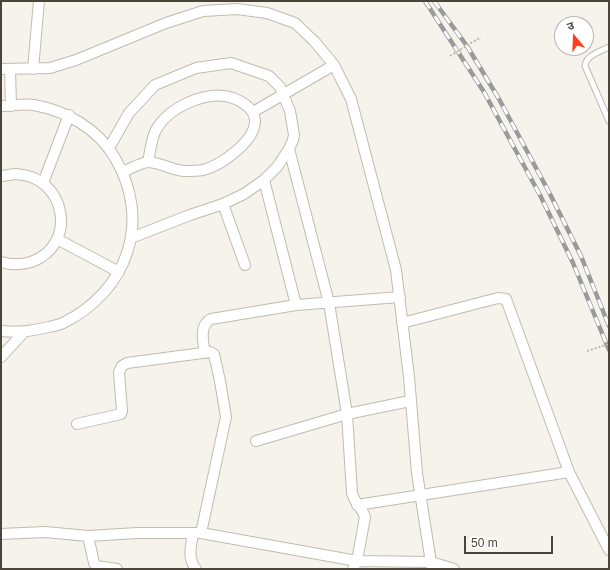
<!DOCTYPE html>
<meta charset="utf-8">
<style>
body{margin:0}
#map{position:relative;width:610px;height:570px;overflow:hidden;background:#f6f3ec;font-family:Helvetica,"Noto Sans Devanagari",sans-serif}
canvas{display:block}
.frame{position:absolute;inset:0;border:2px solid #4b4439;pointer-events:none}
.north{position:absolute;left:554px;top:16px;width:40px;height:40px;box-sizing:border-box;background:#fff;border:1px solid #b7b4b0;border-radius:50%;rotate:341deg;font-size:11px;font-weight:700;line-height:16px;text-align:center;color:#4b4439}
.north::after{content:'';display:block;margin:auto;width:14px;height:18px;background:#fc3f1d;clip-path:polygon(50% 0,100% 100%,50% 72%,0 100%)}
.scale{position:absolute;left:464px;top:536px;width:89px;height:18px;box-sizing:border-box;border:2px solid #4b4439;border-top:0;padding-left:5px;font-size:12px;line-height:14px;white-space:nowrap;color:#4b4439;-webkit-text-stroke:3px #fff;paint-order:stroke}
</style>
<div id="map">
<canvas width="610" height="570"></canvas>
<div class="frame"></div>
<div class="north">उ</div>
<div class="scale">50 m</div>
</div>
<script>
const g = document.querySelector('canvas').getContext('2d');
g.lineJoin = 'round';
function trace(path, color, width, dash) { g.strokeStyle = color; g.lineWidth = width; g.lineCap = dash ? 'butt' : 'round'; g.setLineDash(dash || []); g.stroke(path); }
const lane = new Path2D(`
 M609,47C600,52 586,55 585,66L609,121`);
const street = new Path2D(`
 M1,69L50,68L76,60L166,23L203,11L237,9L267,13L295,23L315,42L334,65L351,99L396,270L409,377L417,473L432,569
 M10,69L11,106
 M33,69L39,1
 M1,106C11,106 24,103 34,105C67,111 98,129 115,158C152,221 128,291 63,323C59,325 53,326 49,327C30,331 20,333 1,331
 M253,112L334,65
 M109,148L129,113L155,85L196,68L231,63L269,76L280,87L290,111L294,135L293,140L289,149L277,167L264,180L244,194L223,204L190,215L131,238
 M289,149L329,303L347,414L352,493C354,502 362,508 365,517L357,561L353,569
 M123,172C129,169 143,162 149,162C161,163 172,170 184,171C190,171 197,171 203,170C220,166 256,141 255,120C254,108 243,102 233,98C207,89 166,108 155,132C151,141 150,153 148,162
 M1,176C6,176 11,174 16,174C66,176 79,245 31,262C21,265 11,265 1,262
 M264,180L296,305
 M43,183L69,115
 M223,204L245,265
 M57,239L119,272
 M402,323L498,298L506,299L569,472L609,550
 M205,353C203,342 199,325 211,319L296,305L400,297
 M1,357L24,332
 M77,424L121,414L122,411L119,372L122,366L127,363L210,352L214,354L220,381L226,417L201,533
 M256,441L347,414L410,401
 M357,505L569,472
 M193,533C191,546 187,558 196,569
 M1,534L45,532L88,536L137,533H201L357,561L431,562L454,569
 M88,536L94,563L96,566L117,569`);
trace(lane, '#c2bbae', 7);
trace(street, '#c2bbae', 12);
trace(lane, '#fff', 5);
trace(street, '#fff', 10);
const rail = new Path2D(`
 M425,1L484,92L541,197L573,263L609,350
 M434,1L467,46L499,99L550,194L581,256L609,326`);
trace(rail, '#9a9a9a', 4.5);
trace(rail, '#fff', 3, [9]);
trace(new Path2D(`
 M450,56L481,37
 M587,351L609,344`), '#c4b79f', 2, [2, 2]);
</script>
